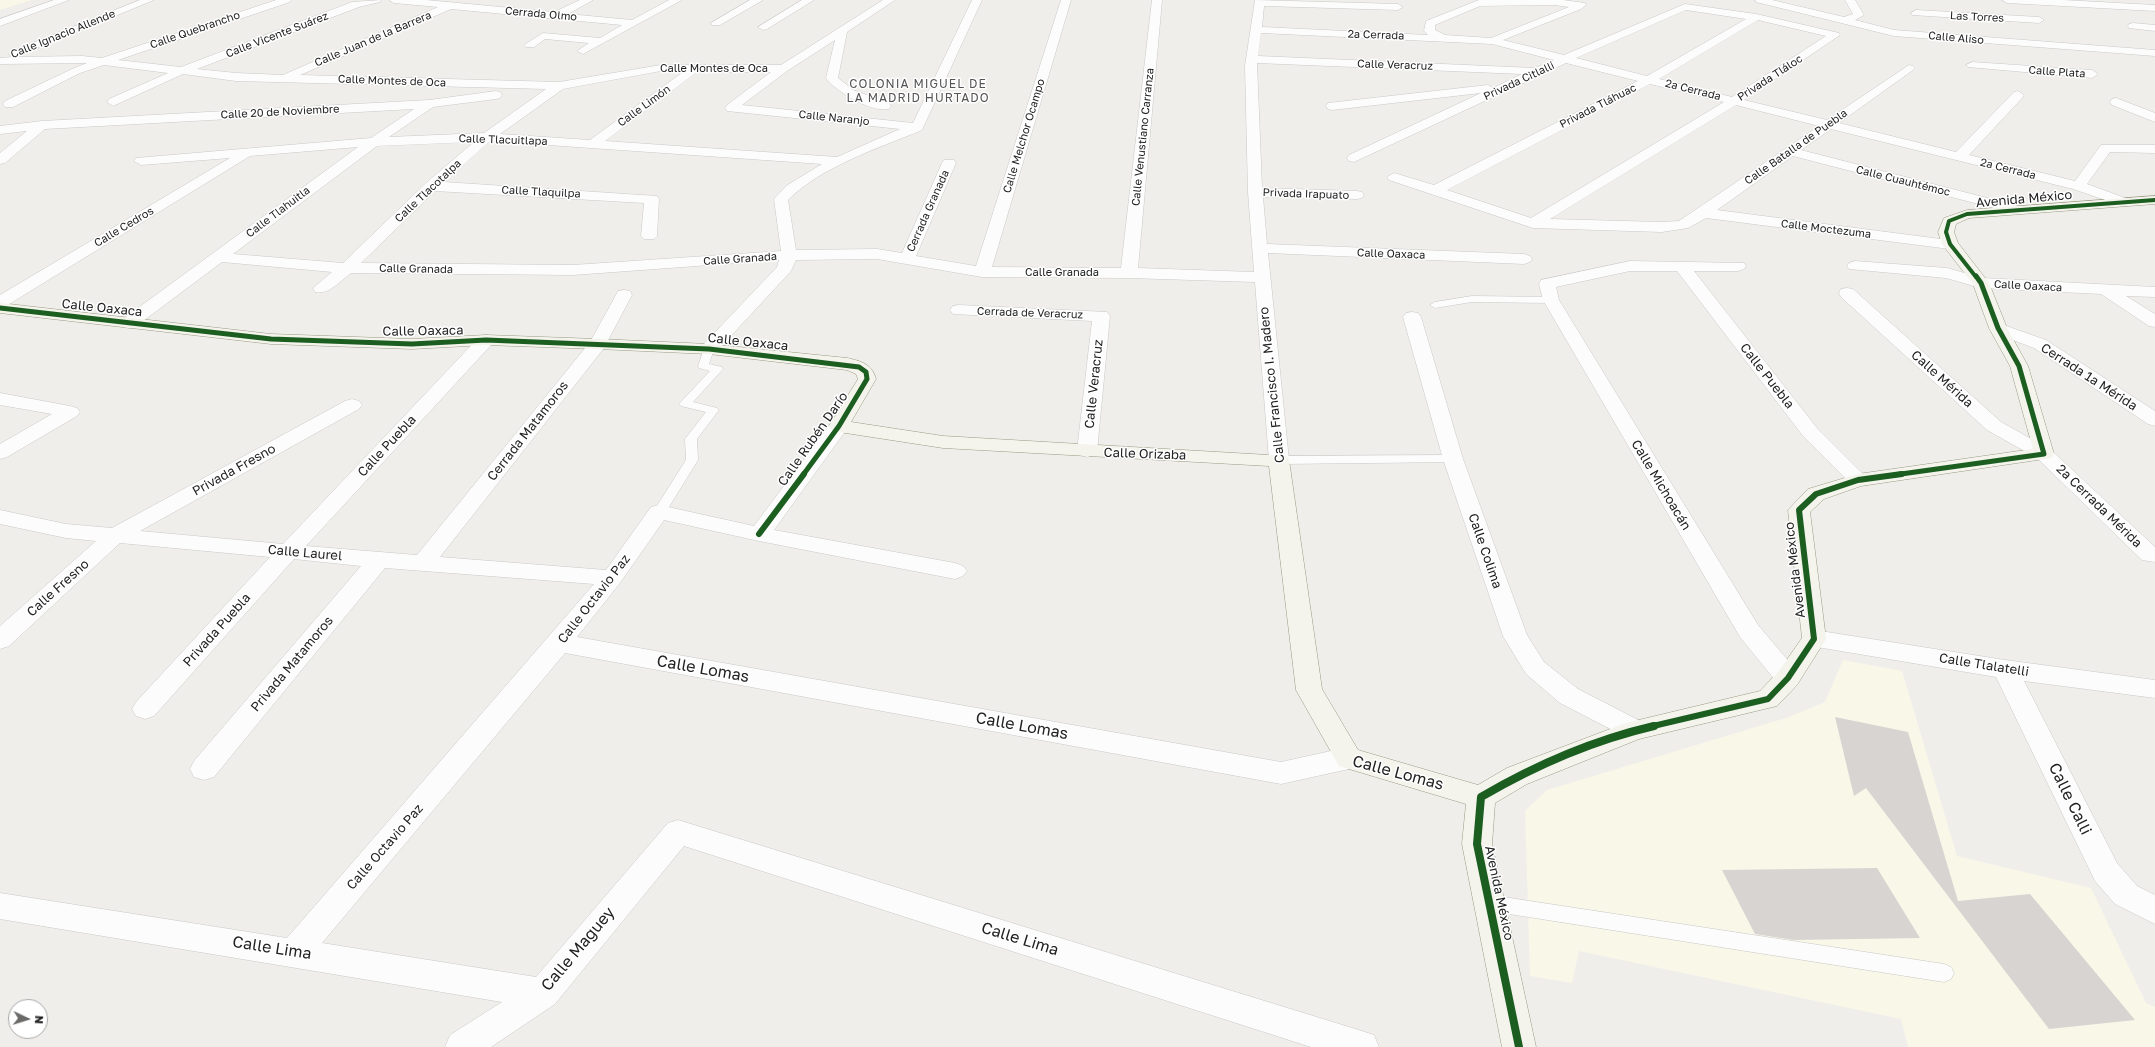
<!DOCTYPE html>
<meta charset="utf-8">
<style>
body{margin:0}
#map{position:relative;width:2155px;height:1047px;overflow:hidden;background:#f0eeeb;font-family:"Golos Text",sans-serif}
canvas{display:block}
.north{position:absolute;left:8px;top:999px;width:40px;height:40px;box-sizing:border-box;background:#fff;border:1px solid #a7a7a7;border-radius:50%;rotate:94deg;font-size:11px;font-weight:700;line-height:16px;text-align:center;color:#222}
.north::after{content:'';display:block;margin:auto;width:14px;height:18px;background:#6a6968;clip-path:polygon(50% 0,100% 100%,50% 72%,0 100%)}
</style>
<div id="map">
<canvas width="2155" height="1047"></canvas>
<div class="north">N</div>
</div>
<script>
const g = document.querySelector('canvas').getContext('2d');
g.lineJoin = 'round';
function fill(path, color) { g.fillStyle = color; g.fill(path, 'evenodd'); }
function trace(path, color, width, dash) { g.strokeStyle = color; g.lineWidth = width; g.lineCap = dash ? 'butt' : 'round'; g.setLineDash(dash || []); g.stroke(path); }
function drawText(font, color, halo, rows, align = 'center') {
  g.font = font + ' "Golos Text",sans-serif'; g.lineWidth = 3; g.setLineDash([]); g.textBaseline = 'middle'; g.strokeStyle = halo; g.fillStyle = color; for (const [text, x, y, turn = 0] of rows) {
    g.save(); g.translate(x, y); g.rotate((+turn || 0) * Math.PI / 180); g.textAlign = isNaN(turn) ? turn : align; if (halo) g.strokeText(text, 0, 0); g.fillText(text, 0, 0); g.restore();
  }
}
fill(new Path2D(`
 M0,0H32L0,10Z
 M1843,660L1902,671L1957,856L2091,888L2146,1003L2155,1007V1047H1908L1901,1019L1579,951L1572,983L1530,976L1525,811L1547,790L1789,717L1825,702Z`), '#f8f7e8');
fill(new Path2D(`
 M1835,717L1908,732L1958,901L2030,894L2135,1020L2049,1029L1866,788L1854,796Z
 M1877,868L1920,938L1794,940L1755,934L1722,870Z`), '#d7d4d2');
const lane = new Path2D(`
 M1472,296L1551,297L1556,300L1551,303L1472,302L1435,308L1430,305L1435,302Z
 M709,346L714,349L709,364L722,367L723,369L693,402L717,408L719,410L697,439L698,460L664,515H654L653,512L686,460L685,439L706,412L681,406L679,404L710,371L699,368L698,366L704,349Z
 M1453,455L1457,456L1459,459L1457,462L1279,464L1273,460L1279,456Z
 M1490,895L1944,964L1951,967L1954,973L1951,979L1944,982L1490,911L1484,909L1481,903L1484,897Z`);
const street = new Path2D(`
 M54,0H69L0,26V19Z
 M140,0H154L15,57L82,56L102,58L276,0H291L290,2L118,60L181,67L352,2L381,0L380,2L359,7L197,69L236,73L283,75L438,7L394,3L389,0H426L554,12L580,0H593L568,14L632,20L669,0H682L583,54L577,51L589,43L545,39L534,47H526L524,45L543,33L600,38L622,25L451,9L300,75L559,82L661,65H781L883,0H895L847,32L838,78L853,90L889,103L891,106L889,109C872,113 836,92 826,78L835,40L787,71L742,105L913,123L972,0H982L922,130C879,148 822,166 788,200L796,250L877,249L902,253L942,163L944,160H954L956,163L916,256L976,266L1061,0H1071L992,267L1121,268L1152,0H1162L1138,268L1254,272L1248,192L1245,66L1255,0L1398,4L1403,7L1398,10L1264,6L1262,27L1428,35L1424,31L1426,21L1479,0H1563L1585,3L1586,5L1581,9L1503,40L1564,55L1685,4L1756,14L1839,33L1840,35L1744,100L1827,120L1909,65L1913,66L1915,68L1913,70L1839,123L1956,152L2014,92L2018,91L2024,95L2022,98L1969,155L2075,181L2101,145H2155V153L2110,152L2087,184L2128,199L2130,202L2128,205L2123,206L2073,189L1831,129L1801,150L2022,207L2024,210L2022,213L2017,214L1793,156L1717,210L1956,241L1958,244L1956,247L1950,249L1706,218L1688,228L1662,232L1533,228L1389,180L1387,177L1394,173L1434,185L1638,81L1566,63L1354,162L1349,161L1347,158L1349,155L1481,93L1332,110L1328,109L1326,106L1328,103L1488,85L1493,88L1522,74L1257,63L1262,188L1357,191L1362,192L1364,195L1362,198L1357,199L1263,197L1267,244L1524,254L1530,256L1532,259L1530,262L1524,264L1268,253L1289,460L1286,464L1279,466L1272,464L1269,460L1255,282L1129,278L982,277L877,259L796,260L791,271L715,353L709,354L703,353L700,349L703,345L777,267L779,260L573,275L351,273C340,281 329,295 315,292L313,288L332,272L222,262L135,327L129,328L123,327L120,323L123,319L358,147L250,156L6,306L0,307V295L230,158L141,165L134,161L136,158L371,138L414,109L45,129L5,163L0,164V153L27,131L0,134V126L42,121L429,100L496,91L500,92L502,95L500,98L496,99L433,107L389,137L484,133L546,89L236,81L183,74L113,106L107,102L109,99L168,73L104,65L80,73L13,107H5L3,104L5,101L72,69L87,63L0,64V58L13,57L8,54L10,52ZM1554,5L1569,7L1491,38L1445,35L1435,30V25L1480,6ZM1686,10L1746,19L1647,76L1576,58ZM1758,20L1826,36L1732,97L1659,79ZM1261,33L1492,44L1554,60L1535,68L1258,56ZM661,71L683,72L590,140L500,134L563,89ZM697,72H771L727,105L725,108L727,111L900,129L837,157L605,141ZM1650,84L1724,102L1531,218L1447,190ZM1736,105L1819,126L1679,221L1662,222L1550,219ZM490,141L822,164L786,186L774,199L781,251L573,265L361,263L435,191L644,203L641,236L644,239H654L657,236L659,199L657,196L444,182ZM474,142L426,183L343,263L233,254L377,146Z
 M750,0H763L720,25H712L711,23Z
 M802,0H814L767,29L763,30L758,27Z
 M1755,0H1772L1844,17L1853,14L1845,0H1855L1864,15L1855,20L1894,30L2155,50V56L1894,36L1756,2Z
 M2002,0H2063L2155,5V11L2007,3Z
 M1916,10L2039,17L2044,20L2039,23L1912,15L1911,13Z
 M2133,23L2155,25V31L2129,28L2128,26L2129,24Z
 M1972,62L2092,70L2098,74L2092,78L1968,67L1966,65Z
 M2116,98L2155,113V122L2112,105L2110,102L2112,99Z
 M1630,261L1744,263L1746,266L1744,269L1738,271H1694L1817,428L1869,480L1865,484L1858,486L1851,484L1803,436L1677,271H1630L1556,287L1559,300L1758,625L1797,671L1801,678L1797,685L1788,687L1779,685L1740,637L1543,300L1539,284L1541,280Z
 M1855,261L1947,268L1982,278L2155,287V297L2126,296L2155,314V327L2149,326L2101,294L1981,288L1946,278L1849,269L1847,266L1849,263Z
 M1847,288L1853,289L2001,422L2051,450L2155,547V562L2142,560L2037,458L1987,430L1841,297L1839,293L1841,289Z
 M624,290L630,291L632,295L604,348L440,557L606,570L651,507L659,505L754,526L832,422L839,420L846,422L849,426L774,530L955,563L963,566L967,571L963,576L955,579L759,541L664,520L620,583L577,637L1281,762L1349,747L1359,750L1363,758L1359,766L1349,769L1281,784L565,653L322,943L536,977L668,823L678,820L1362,1031L1374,1035L1379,1047H1311L684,846L555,1004L491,1047H445L450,1035L502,1002L0,919V893L287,938L594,584L385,568L214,777L204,780L194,777L190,769L194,761L361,566L294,559L154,716L145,719L136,716L132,709L136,702L270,557L120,543L9,646L0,649V626L96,541L66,538L0,524V510L66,524L112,528L345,401L352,399L359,401L362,405L359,409L140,531L283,544L480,336L486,335L492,336L495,340L492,344L306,546L417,555L590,342L616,295L618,291Z
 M959,305L1107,312L1110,316L1097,451L1094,455L1087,457L1080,455L1077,451L1092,321L953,314L950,310L953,306Z
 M1412,312L1418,313L1421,317L1463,459L1527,635L1544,662L1578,689L1644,723L1648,730L1644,737L1635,740L1626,737L1560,703L1526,674L1503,636L1443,459L1403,317L1406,313Z
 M1998,323L2046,340L2155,411V426L2148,424L2034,348L1992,332L1989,328L1992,324Z
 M0,393L70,406L77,408L80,412L77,416L7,457L0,459V444L52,414L0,405Z
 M1814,630L2005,660L2155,680V698L2024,681L2117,863L2137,886L2155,895V924L2115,904L2095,881L1996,677L1805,645L1802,639L1805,633Z`);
const secondary = new Path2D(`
 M2155,196V204L1969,218L1956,224L1954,232L1958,243L1989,283L2007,328L2028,366L2054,454L2051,458L1861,486L1824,499L1810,512L1826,639L1797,685L1777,706L1639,739L1527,784L1495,803L1492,844L1536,1047H1502L1462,844L1466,804L1339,766L1296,690L1269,466L943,448L839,432L832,430L829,426L858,379L856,374L847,370L709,354L598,349L486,345L412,349L271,344L0,313V303L271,334L412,339L486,335L598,339L709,344L847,358C861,361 872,364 876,379L851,422L943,436L1286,456L1289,460L1322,689L1358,750L1478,785L1507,768L1626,723L1760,691L1779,671L1802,638L1788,510L1808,489L1858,474L2033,449L2010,366L1989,328L1973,284L1942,244L1938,232L1944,218L1967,210Z`);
trace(lane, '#c9c8c7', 1);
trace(street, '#c9c8c7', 1);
trace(secondary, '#999a82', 1);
fill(lane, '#fdfcfc');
fill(street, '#fdfcfc');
fill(secondary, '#f4f4ed');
trace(new Path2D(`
 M1976,277L1950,244L1946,232L1949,221L1967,214L2155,200`), '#1b5e20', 4);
trace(new Path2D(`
 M0,308L271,339L412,344L486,340L709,349L859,367L866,372L867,379L839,426L803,475
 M1894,475L2044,454L2019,366L1998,328L1981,283L1976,276`), '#1b5e20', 5);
trace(new Path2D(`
 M759,534L804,474
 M1649,727L1768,699L1788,678L1814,639L1799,510L1816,494L1858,480L1902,474`), '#1b5e20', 6);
trace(new Path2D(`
 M1519,1047L1477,844L1481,797C1534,766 1594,740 1654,726`), '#1b5e20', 8);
drawText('11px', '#222', '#fff', [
 ["Cerrada Olmo",541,14,5],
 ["Las Torres",1977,17,3],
 ["Calle Quebrancho",195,30,-19],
 ["Calle Ignacio Allende",63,34,-22],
 ["Calle Vicente Suárez",277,35,-21],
 ["2ª Cerrada",1376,35,2],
 ["Calle Aliso",1956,38,5],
 ["Calle Juan de la Barrera",373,39,-23],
 ["Calle Veracruz",1395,65,2],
 ["Calle Montes de Oca",714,69],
 ["Calle Plata",2057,72,4],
 ["Privada Tláloc",1770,78,-33],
 ["Calle Montes de Oca",392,81,2],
 ["Privada Citlalli",1519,81,-25],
 ["2ª Cerrada",1693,90,14],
 ["Calle Limón",644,106,-36],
 ["Privada Tláhuac",1598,106,-27],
 ["Calle 20 de Noviembre",280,112,-3],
 ["Calle Naranjo",834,118,6],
 ["Calle Melchor Ocampo",1024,136,-73],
 ["Calle Venustiano Carranza",1143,137,-84],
 ["Calle Tlacuitlapa",503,140,2],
 ["Calle Batalla de Puebla",1796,147,-35],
 ["2ª Cerrada",2008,169,14],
 ["Calle Cuauhtémoc",1903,181,14],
 ["Calle Tlacotalpa",428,191,-43],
 ["Calle Tlaquilpa",541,192,3],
 ["Privada Irapuato",1306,194,2],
 ["Cerrada Granada",928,211,-66],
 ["Calle Tlahuitla",278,212,-37],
 ["Calle Cedros",124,227,-31],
 ["Calle Moctezuma",1826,229,7],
 ["Calle Oaxaca",1391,254,2],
 ["Calle Granada",740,259,-4],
 ["Calle Granada",416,269,1],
 ["Calle Granada",1062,273],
 ["Calle Oaxaca",2028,286,3],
 ["Cerrada de Veracruz",1030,313,2]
]);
g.letterSpacing = '1px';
drawText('12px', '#555', '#fff', [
 ["COLONIA MIGUEL DE",918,84],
 ["LA MADRID HURTADO",918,98]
]);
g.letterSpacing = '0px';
drawText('13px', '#222', '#fff', [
 ["Avenida México",2024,199,-5],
 ["Calle Oaxaca",102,308,6],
 ["Calle Oaxaca",423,331,-1],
 ["Calle Oaxaca",748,342,6],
 ["Calle Puebla",1767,376,52],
 ["Cerrada 1ª Mérida",2089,377,33],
 ["Calle Mérida",1942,379,42],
 ["Calle Veracruz",1094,384,-84],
 ["Calle Francisco I. Madero",1272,385,-96],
 ["Cerrada Matamoros",528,431,-52],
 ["Calle Rubén Darío",813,439,-55],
 ["Calle Puebla",387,446,-47],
 ["Calle Orizaba",1145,454,2],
 ["Privada Fresno",234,470,-29],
 ["Calle Michoacán",1661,485,59],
 ["2ª Cerrada Mérida",2099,506,44],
 ["Calle Colima",1485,551,71],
 ["Calle Laurel",305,553,5],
 ["Avenida México",1795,570,-97],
 ["Calle Fresno",58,588,-42],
 ["Calle Octavio Paz",594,599,-52],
 ["Privada Puebla",217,630,-48],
 ["Privada Matamoros",292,664,-50],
 ["Calle Tlalatelli",1984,665,9],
 ["Calle Octavio Paz",385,847,-49],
 ["Avenida México",1499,893,78]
]);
drawText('16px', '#222', '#fff', [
 ["Calle Lomas",703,669,10],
 ["Calle Lomas",1022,726,10],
 ["Calle Lomas",1398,773,15],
 ["Calle Calli",2070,799,64],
 ["Calle Lima",1020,939,17],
 ["Calle Lima",272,948,9],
 ["Calle Maguey",578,949,-50]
]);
</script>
